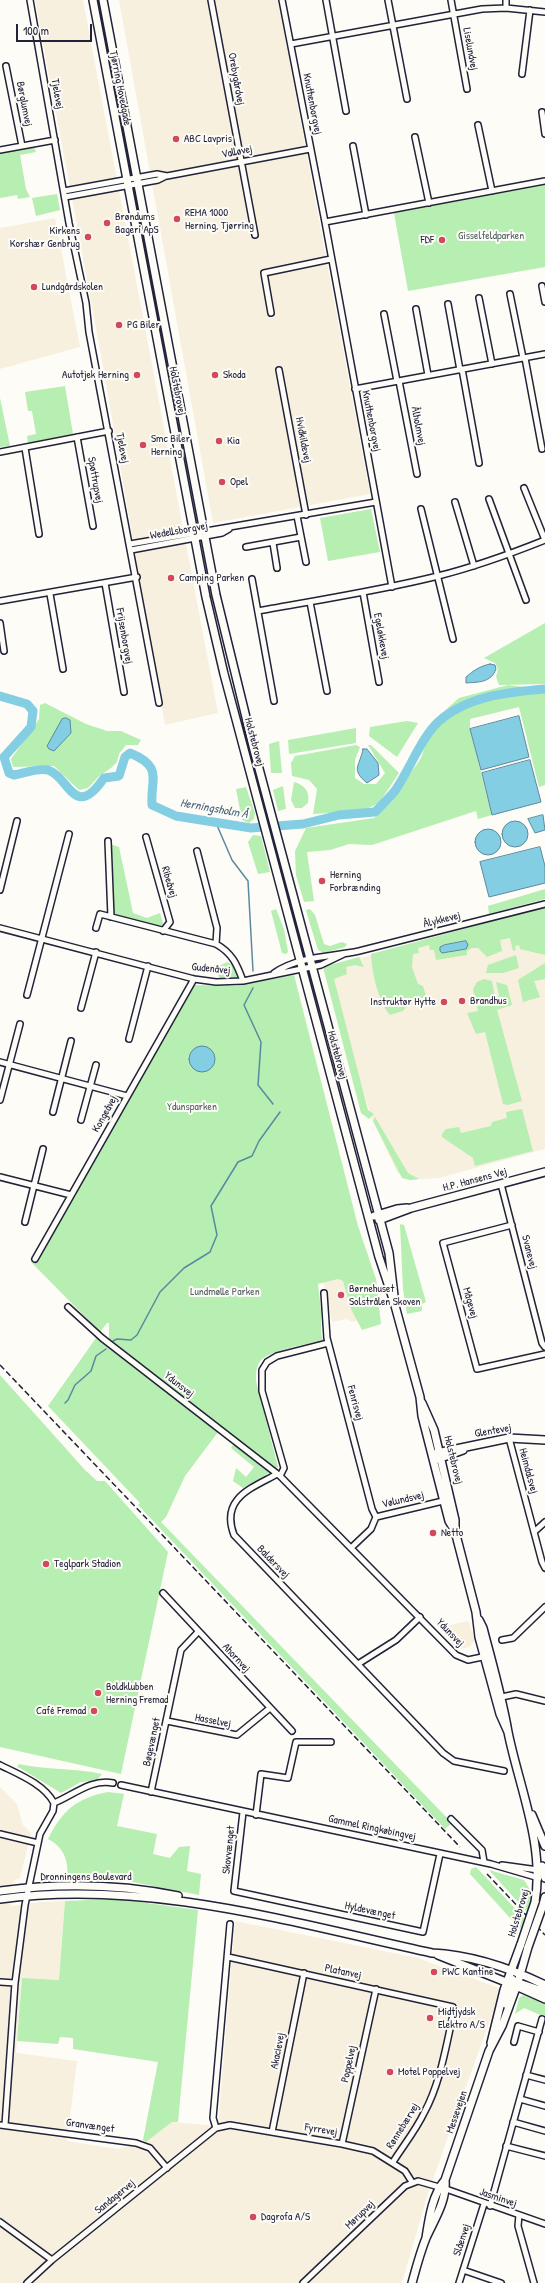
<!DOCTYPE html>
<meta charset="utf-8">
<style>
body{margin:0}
#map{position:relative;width:545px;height:2283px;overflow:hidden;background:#fdfcf7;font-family:"Patrick Hand",sans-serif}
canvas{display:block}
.scale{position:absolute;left:16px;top:24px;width:76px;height:18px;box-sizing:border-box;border:2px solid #22223b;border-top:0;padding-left:5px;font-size:12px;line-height:14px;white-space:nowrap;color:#22223b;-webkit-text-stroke:3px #fdfcf7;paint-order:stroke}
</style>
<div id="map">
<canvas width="545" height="2283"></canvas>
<div class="scale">100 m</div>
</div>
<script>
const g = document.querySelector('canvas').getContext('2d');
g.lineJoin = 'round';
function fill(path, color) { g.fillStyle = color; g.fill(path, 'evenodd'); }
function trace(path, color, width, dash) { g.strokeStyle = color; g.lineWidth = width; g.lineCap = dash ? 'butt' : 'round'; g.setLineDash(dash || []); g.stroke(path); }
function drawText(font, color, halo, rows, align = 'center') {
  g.font = font + ' "Patrick Hand",sans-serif'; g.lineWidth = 4; g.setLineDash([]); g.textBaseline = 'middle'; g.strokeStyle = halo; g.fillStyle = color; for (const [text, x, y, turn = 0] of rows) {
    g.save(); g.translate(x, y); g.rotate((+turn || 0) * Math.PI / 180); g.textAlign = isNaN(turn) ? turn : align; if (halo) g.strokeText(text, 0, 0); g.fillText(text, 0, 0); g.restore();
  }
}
fill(new Path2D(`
 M35,0H83L218,713L165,725L101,355Z
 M119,0H278L370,494L213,523Z
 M55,218L80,347L0,369V228Z
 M545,910V1149L439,1178L410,1180L397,1172L372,1119L327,973L330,966Z
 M342,1268L364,1319L352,1322L347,1319L332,1322L321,1272Z
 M466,1621L469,1622L475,1641L469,1647L457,1650L440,1628Z
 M0,1787L17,1804L23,1825L31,1833L20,1878L13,1881L11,1906L41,1902L65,1901L59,1980L22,1979L16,2053L77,2061L67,2141L117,2149L146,2142L172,2122L218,2126L235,1921L418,1958L501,1989L428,2193L402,2283H0Z`), '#f8f0de');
fill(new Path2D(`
 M34,147L36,152L20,155L26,189L30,197L18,199L17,195L0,198V153Z
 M545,185V267L408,291L394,213Z
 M57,194L60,210L36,216L32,198Z
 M65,386L73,434L28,443L27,436L36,434L32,411H28L25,392Z
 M0,398L10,446L0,447Z
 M371,509L380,552L328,561L320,518Z
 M545,623V684L499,685L496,677L498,669L495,663L484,658Z
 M508,685L545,690V785L539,787L519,707L470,719V729L492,815L478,819L476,811L372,845L349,844L330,850L307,852L314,901L304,902L296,875L295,851L306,828L374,818L392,801L421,758L433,721L459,698Z
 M45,703L86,724L107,731H121L141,740L138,745H126L119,754L117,762L111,768L99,776L88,788L79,790L54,766L13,767L11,759L39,719L40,705Z
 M407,721L418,723L397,757L369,736L370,727Z
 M356,728V743L289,754L288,740Z
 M279,741L282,773H271L269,744Z
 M356,745L360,747L355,760V778L364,784H376L385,773L368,745H371L399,773L379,803L362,811L313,814L317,789L309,780L292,776L291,763L295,756Z
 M294,782C305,785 310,792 308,803L302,808H295L291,800Z
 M283,786L286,809L278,811L273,790Z
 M246,787L255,813L254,819L249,823L242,820L236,789Z
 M253,835L261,836L270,872L258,874L248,842Z
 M110,844L119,847L133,913L147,918L160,913L163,923L162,928L112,916Z
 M545,889V899L489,914L488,906Z
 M545,907V955L520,949L519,945L515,946L516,950L513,951L510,938L500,940L502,951L487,957L478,948H472L467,951V955L436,960L434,950H430L429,945L418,948L419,953L413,954L412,967L418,984L423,986L426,996L407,1006L403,1011L390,1015C378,1001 372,973 371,954Z
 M276,909L284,929L288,952L286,954L282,953L271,911Z
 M310,909L315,915L324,944L330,946L342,942L347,944L345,947L324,953L318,950L307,914L306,910Z
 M516,955L519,968L503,973H486L488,965Z
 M359,957L364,967L355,965L346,967L347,974L334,979L368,1110L374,1114L369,1119L361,1113L323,967Z
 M227,962L235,966L238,977L220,978L216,972L219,966Z
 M545,963V979L534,981L540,997L523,1002L518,980Z
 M294,975L358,1226L376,1279L381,1324L362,1330L351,1309L343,1281L338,1279L318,1284L321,1311V1333L323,1340C309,1344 271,1350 261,1360C256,1366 256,1373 256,1381L278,1467L276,1470L109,1340V1323H107L100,1332L31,1262L34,1260L38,1262L72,1198L74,1199L76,1195L74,1194L194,985L236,986Z
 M484,979L492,981L495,997L499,996L496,982L507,985L512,1005L497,1010L522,1101L508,1105L503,1104L485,1032L476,1034L467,1013L478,1011L473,989L477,982Z
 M522,1109L533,1151L475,1166L473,1158L442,1137V1134L446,1129L459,1127L461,1133L491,1126L492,1122L507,1118L506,1112Z
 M375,1117L408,1173L419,1179L410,1180L402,1178L373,1121Z
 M400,1224L404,1225L426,1302L422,1304V1311L407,1314L403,1289Z
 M96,1338L218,1432L185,1476L166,1517L161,1522L452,1823L445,1829L138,1505L140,1503L48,1406Z
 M0,1375L85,1470L97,1481H105L168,1552L121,1774L0,1747Z
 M234,1443L271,1472L243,1488L233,1481L236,1468L246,1477L254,1467L231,1448Z
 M19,1764C46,1770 74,1768 102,1774L97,1780L81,1782L61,1793L20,1768L17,1767Z
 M108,1792L124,1794L117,1826L157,1834L153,1854L170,1858L179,1847L190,1846L187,1871L201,1874L199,1895L122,1880L67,1879C69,1862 65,1848 48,1839C62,1811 76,1798 108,1792Z
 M476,1867L525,1919L520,1929L470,1874L471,1869Z
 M489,1870L524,1880L532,1893L528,1913Z
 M117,1899L198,1910L178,2122H172L146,2142L143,2140L158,2062L73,2049V2038L60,2037L58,2044L17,2041L22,1978L59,1980L65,1901Z
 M523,1995L545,2004V2017L524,2008L515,2014L519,1998Z`), '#b7eeb1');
const water = new Path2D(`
 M490,664L495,665L496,669C491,683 478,682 466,683V677C473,671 480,666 490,664Z
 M519,716L529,757L481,770L470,729Z
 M66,718L70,720L71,733L54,751L49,749L47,746L62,719Z
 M363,749H367L378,763L379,775L367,783C350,769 360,766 363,749Z
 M530,760L541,802L492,815L482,773Z
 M543,815L545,830L535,833L528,819Z
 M502 834a13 13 0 1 1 26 0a13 13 0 1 1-26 0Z
 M475 842a13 13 0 1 1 26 0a13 13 0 1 1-26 0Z
 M540,847L545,866V883L489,897L480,862Z
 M466,941L468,945L466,949L442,953L440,951V947L444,945Z
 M189 1059a13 13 0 1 1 26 0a13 13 0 1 1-26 0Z`);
fill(water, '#84cee4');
trace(water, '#5d89a0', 1);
trace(new Path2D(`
 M216,823L232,860L248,881L253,971
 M253,988L244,1005L261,1042L258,1085L273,1104
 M113,1341L117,1339L131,1340L137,1335L160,1292L184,1268L210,1252L217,1235L211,1206L238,1162L252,1156L259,1141L280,1112
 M65,1403L68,1400L75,1385L91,1371L96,1356L106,1349`), '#5d89a0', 1.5);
trace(new Path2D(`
 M0,696L27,704L33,711L31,727L4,757L9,773L14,775C24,773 38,768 48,770C69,776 74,822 104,778L119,776L125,757L130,753C164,767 150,779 152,805L176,816L251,828L303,824L339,815L375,812C381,806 388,799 394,792C408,773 421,738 438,722C467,696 508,692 545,689`), '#84cee4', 9);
const street = new Path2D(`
 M30,0L69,223L86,303L89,332L159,703
 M211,0L255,235
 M282,0L325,222L392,587
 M326,0L346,111
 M388,0L407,99
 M451,0L467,89
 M506,8V0
 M291,44L482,9L506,8L545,12
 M6,66L22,146
 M522,74L530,10
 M542,112L545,134
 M478,125L492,191
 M415,137L429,203
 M353,146L366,215
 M0,150L55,140
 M64,191L157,174L167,176L310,149
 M65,197L158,180L166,176
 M325,222L545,181
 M542,286L545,302
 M510,294L523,358
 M479,298L492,364
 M448,304L460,370
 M416,309L428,375
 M271,313L264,273L331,259
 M384,314L397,381
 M525,358L542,449
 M462,369L479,463
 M279,370L306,515
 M399,381L417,474
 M355,389L545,354
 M77,437L93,526
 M25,448L39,534
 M0,452L109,431
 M524,488L545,540
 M489,499L526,600
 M455,502L474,566
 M421,509L453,639
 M297,516L306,562
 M273,543L277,568
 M130,544L376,502
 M246,547L301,537
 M131,550L222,533L229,529
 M252,579L274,701
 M105,583L124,692
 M363,592L379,682
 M50,594L63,669
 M0,601L137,577
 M310,602L327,691
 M258,611C318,600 378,591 438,576C474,567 510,554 545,540
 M0,623L4,651
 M146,837L170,922L163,931
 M108,841L111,917
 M197,851L217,928L216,944
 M0,890L17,821
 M0,928L194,979L216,982L243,981L321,965L344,954
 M96,928L100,914L216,944C232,953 237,964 243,981
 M274,973C298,956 331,957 359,951L545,904
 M27,995L69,834
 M81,1008L96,952
 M129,1039L148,966
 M0,1062L127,1096
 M0,1100L20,1024
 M53,1112L71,1041
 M81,1120L96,1065
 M0,1177L71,1195
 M501,1184L542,1343L545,1347
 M25,1222L43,1149
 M512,1225L443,1243L477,1369L545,1354
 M35,1259L194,979
 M324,1293L327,1338L372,1509L376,1517
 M68,1307L102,1338L280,1476L456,1655L468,1660L487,1656
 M509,1438L542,1562L545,1568
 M277,1474C252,1488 220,1498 234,1535L443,1753L454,1761L504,1771
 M280,1476L284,1468L262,1391V1370L267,1362L277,1356L328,1343
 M376,1517L447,1500
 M534,1532L545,1522
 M351,1548L371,1529L376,1517
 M163,1593L292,1731
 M502,1640L513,1638L545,1607
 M358,1664L396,1640L420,1617
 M497,1698L516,1694L545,1701
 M167,1721L237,1735L270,1708
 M0,1765C18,1774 44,1784 54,1803
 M121,1785L491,1864L539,1878
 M151,1792L181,1650L198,1632
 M54,1803C72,1796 92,1778 113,1783
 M243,1812L234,1891L423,1932L440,1854
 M256,1815L261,1774L288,1778L296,1742H331
 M451,1819L482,1850L484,1862
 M0,1834L38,1843
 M502,1865L538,1870
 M228,1957L453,2007L454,2011C446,2045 441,2082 424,2113C416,2130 403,2146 393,2162
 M0,1982L15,1983
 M514,2042L518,2026L539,2032
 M526,2075L545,2080
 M520,2099L545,2106
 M513,2122L545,2131
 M0,2125L136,2143L150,2148L167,2168
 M5,2125L15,1983L25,1905L40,1834L53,1811L54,1803
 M216,2128L213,2118L230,1924
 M272,2132L304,1973
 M342,2144L376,1989
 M506,2146L545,2156
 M446,2189L545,2224
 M490,2206L542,2019
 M519,2215L518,2226L534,2283
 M0,2222L52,2260
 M463,2270L501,2283
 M27,2283L52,2260L216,2128L230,2125L342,2144L373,2151L405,2171L412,2182
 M303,2283L405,2186L418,2181L439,2187
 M459,2283L484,2204`);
const secondary = new Path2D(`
 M93,0L206,597L224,674L379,1257L394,1302L420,1397L422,1416L449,1521L455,1531L476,1612L479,1637L500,1714L508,1732
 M103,0L216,595L254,750L389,1253L394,1296
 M374,1216L397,1209L407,1208
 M379,1220L411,1208L545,1172
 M422,1403L434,1430L455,1520V1531
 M437,1453L509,1438L545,1440
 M438,1459L463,1450
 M479,1620L483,1628C492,1663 502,1697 508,1732C519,1787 545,1845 535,1902
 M532,1815L545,1846
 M542,1866L545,1878
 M0,1891C59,1883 120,1884 178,1896
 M0,1899C146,1879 290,1922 432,1953C471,1955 510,1968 545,1985
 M543,1905L545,1897
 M438,1955L516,1986L545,1999
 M513,1981L545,1992
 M505,2004L512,1979
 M491,2043L504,1990L521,1944
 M426,2238C429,2219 432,2195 445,2180L489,2051L502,2026L518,1982L528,1947
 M412,2283C416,2268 420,2253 426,2238C434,2220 447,2201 445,2180`);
trace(street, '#22223b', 8);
trace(secondary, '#22223b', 10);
trace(street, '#fdfcf7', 5);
trace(secondary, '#fdfcf7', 7);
trace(new Path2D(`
 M0,1365L460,1847
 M487,1874L545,1935`), '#22223b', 1.5, [6, 3]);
const secondaryBridge = new Path2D(`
 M521,1944L535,1902
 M528,1947L543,1905`);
trace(secondaryBridge, '#22223b', 10, []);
trace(secondaryBridge, '#fdfcf7', 7);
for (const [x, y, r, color] of [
 [176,139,4,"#d1495b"],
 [177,219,4,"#d1495b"],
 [107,223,4,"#d1495b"],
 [88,237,4,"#d1495b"],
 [442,240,4,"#d1495b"],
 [34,287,4,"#d1495b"],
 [119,325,4,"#d1495b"],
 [137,375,4,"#d1495b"],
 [215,375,4,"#d1495b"],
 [219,441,4,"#d1495b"],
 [143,445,4,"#d1495b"],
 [222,482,4,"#d1495b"],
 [171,578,4,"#d1495b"],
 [322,881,4,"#d1495b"],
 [462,1001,4,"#d1495b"],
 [444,1002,4,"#d1495b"],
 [341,1295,4,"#d1495b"],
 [433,1533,4,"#d1495b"],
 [46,1564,4,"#d1495b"],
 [98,1693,4,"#d1495b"],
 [94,1711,4,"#d1495b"],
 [434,1972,4,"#d1495b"],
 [430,2018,4,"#d1495b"],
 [390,2072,4,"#d1495b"],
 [253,2217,4,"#d1495b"]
]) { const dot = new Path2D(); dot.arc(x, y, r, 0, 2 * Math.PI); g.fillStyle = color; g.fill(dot); trace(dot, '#fdfcf7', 1.5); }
drawText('11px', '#22223b', '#fdfcf7', [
 ["Liselundvej",470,49,80],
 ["Orebygårdvej",236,79,80],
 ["Tjørring Hovedgade",120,88,79],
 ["Tjelevej",57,94,80],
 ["Børglumvej",24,104,79],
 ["Knuthenborgvej",312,104,79],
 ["Valløvej",237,152,-11],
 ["Holstebrovej",177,391,79],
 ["Knuthenborgvej",371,421,79],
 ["Ålholmvej",418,426,79],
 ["Hvidkildevej",303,440,79],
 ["Tjelevej",122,448,79],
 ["Spøttrupvej",95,480,80],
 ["Wedellsborgvej",179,531,-10],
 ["Frijsenborgvej",124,636,80],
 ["Egeløkkevej",381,636,80],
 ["Holstebrovej",254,742,75],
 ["Ribeåvej",169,882,74],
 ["Ålykkevej",442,920,-14],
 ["Gudenåvej",211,969,6],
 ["Holstebrovej",337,1055,75],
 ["Kongeåvej",105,1114,-61],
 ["H.P. Hansens Vej",475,1180,-15],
 ["Svanevej",529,1252,76],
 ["Mågevej",470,1303,75],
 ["Ydunsvej",179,1385,38],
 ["Fenrisvej",355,1403,75],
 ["Glentevej",493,1431,-10],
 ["Holstebrovej",453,1460,76],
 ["Heimdalsvej",528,1471,75],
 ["Vølundsvej",403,1500,-13],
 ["Baldersvej",273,1562,46],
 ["Ydunsvej",450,1633,46],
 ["Ahornvej",236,1658,47],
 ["Hasselvej",213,1721,11],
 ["Bøgevænget",152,1742,-78],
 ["Gammel Ringkøbingvej",372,1828,12],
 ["Skovvænget",229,1850,-84],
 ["Dronningens Boulevard",86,1877],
 ["Hyldevænget",370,1911,12],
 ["Holstebrovej",519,1913,-73],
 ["Platanvej",343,1972,12],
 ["Akacievej",278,2051,-79],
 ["Poppelvej",349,2064,-78],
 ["Messevejen",457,2112,-71],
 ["Granvænget",90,2126,8],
 ["Rønnebærvej",403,2126,-58],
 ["Fyrrevej",321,2130,9],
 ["Sandagervej",115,2197,-39],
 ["Jasminvej",498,2198,19],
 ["Mørupvej",360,2215,-44],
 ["Slåenvej",462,2240,-72]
]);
drawText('11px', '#22223b', '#fdfcf7', [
 ["ABC Lavpris",184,139],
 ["REMA 1000",185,213],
 ["Herning, Tjørring",185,226],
 ["Brøndums",115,217],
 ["Bageri ApS",115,230],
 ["Kirkens",80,231,"right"],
 ["Korshær Genbrug",80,244,"right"],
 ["FDF",434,240,"right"],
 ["Lundgårdskolen",42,287],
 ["PG Biler",127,325],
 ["Autotjek Herning",129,375,"right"],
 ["Skoda",223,375],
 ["Smc Biler",151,439],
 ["Herning",151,452],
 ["Kia",227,441],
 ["Opel",230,482],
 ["Camping Parken",179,578],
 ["Herning",330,875],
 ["Forbrænding",330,888],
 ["Brandhus",470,1001],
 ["Instruktør Hytte",436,1002,"right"],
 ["Børnehuset",349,1289],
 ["Solstrålen Skoven",349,1302],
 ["Netto",441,1533],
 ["Teglpark Stadion",54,1564],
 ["Boldklubben",106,1687],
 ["Herning Fremad",106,1700],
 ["Café Fremad",86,1711,"right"],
 ["PWC Kantine",442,1972],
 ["Midtjydsk",438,2012],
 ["Elektro A/S",438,2025],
 ["Motel Poppelvej",398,2072],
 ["Dagrofa A/S",261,2217]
], 'left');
drawText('11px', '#4f5f5e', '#fdfcf7', [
 ["Gisselfeldparken",491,236],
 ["Ydunsparken",192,1107],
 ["Lundmølle Parken",225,1292]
]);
drawText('italic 12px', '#445e76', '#fdfcf7', [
 ["Herningsholm Å",214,809,10]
]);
</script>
